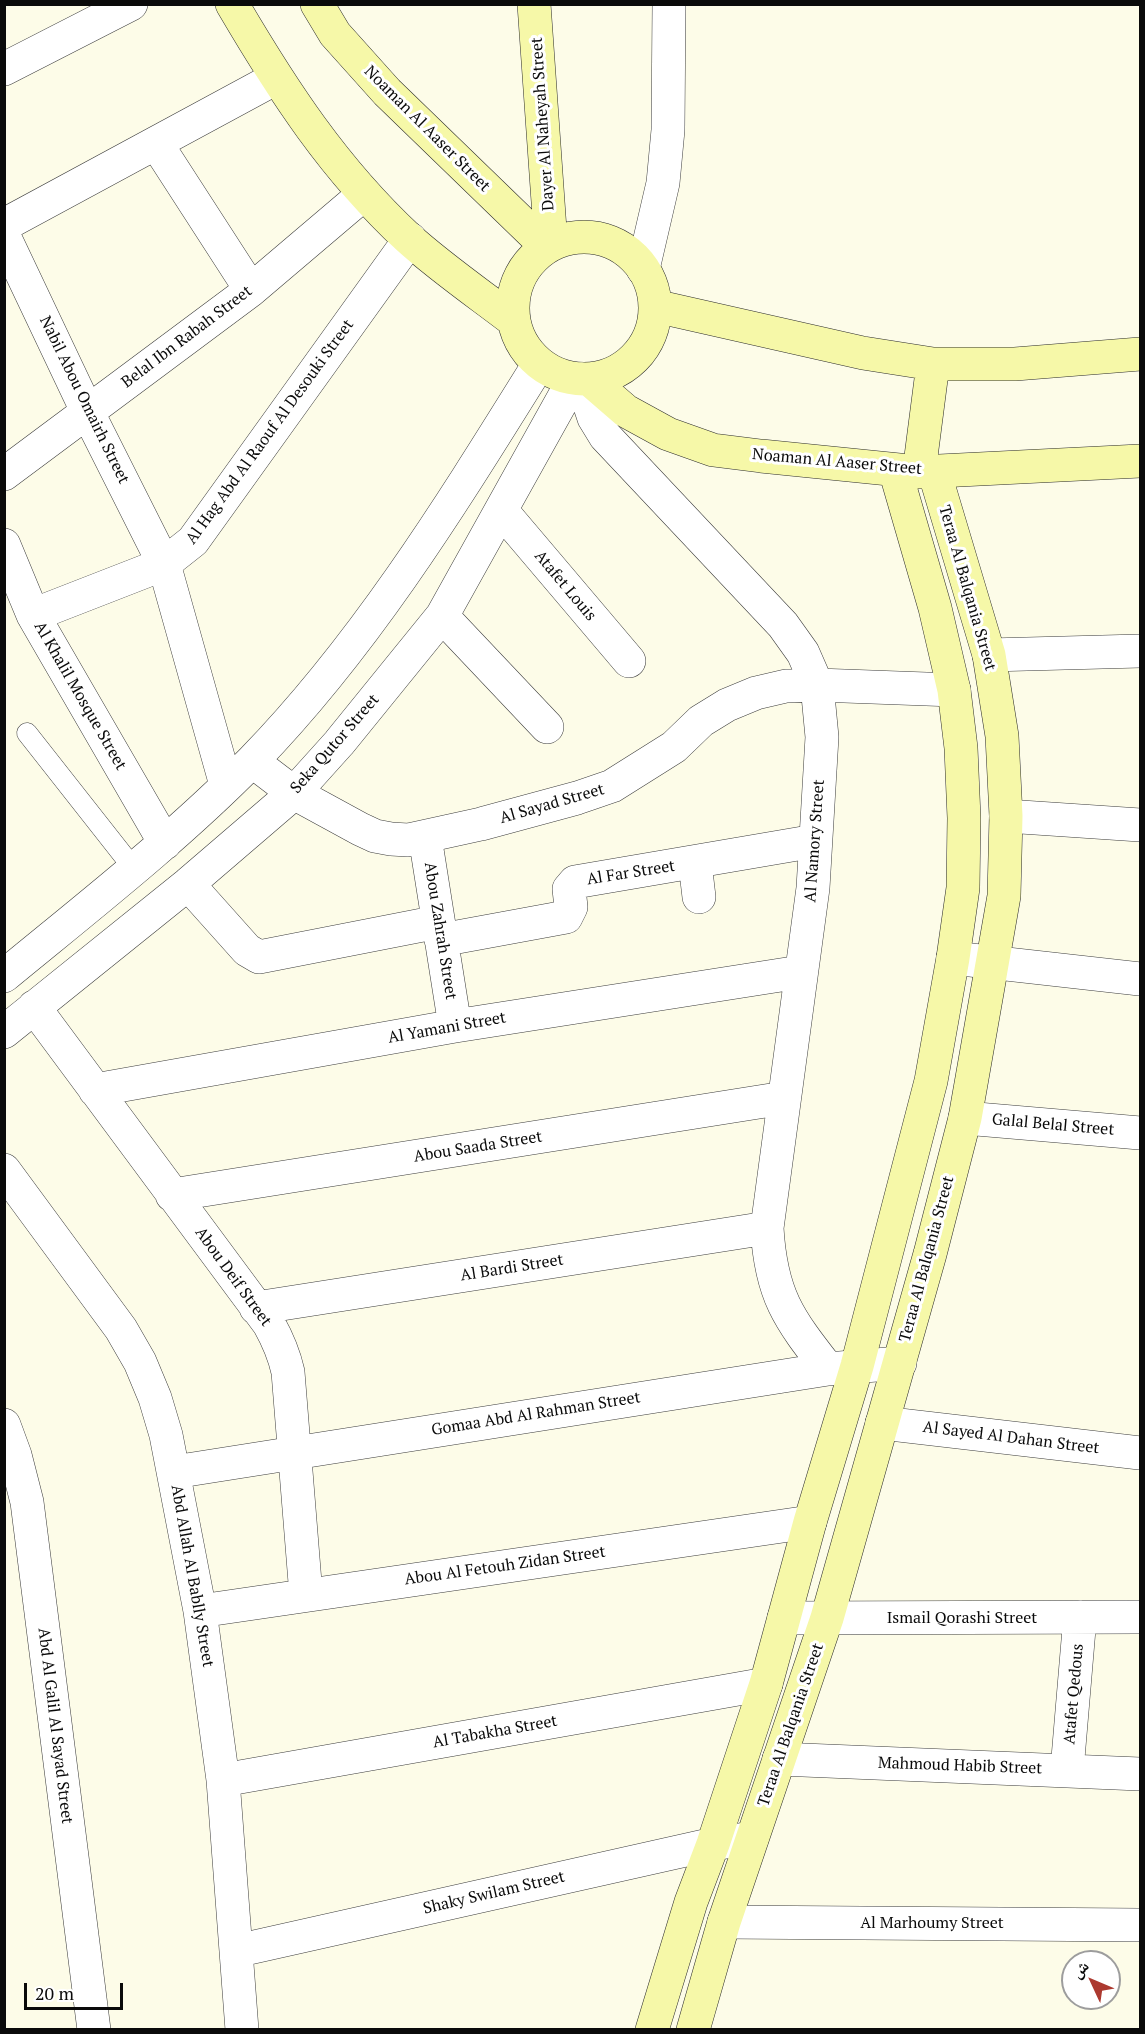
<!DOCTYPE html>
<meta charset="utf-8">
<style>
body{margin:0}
#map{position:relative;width:1145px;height:2034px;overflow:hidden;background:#fdfce8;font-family:"PT Serif","Noto Naskh Arabic",serif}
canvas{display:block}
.frame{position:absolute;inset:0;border:6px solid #0a0a0a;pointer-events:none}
.north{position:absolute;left:1061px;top:1950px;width:60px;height:60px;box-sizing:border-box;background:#fff;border:2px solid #9d9d9d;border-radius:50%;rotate:314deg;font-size:16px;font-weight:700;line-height:24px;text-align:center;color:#0a0a0a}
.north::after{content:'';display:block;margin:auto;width:21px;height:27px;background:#ac392f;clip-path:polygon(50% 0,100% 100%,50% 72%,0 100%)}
.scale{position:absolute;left:24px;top:1983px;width:99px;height:27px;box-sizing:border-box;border:3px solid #0a0a0a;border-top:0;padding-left:8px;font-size:18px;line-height:21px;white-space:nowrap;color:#0a0a0a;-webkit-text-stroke:4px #fff;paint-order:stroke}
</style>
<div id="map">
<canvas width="1145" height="2034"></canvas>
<div class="frame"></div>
<div class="north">ش</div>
<div class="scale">20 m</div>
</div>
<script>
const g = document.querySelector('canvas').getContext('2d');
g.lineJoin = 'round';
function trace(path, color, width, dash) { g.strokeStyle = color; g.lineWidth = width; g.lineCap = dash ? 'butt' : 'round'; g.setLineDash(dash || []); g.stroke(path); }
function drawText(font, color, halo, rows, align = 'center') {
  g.font = font + ' "PT Serif",serif'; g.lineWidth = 6; g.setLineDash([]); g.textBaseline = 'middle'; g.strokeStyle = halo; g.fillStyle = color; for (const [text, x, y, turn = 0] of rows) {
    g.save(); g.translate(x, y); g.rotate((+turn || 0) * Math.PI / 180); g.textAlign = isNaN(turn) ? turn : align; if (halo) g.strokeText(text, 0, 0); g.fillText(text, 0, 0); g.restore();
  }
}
const lane = new Path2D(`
 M27,733L134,869`);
const street = new Path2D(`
 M4,69L131,4
 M156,143L251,290
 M4,225L276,78
 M4,236L87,411L164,564L226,785
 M643,269L663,183L668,130L669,4
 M581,379L594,418L605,436L783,625L803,653L817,685L822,737L813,888L767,1228C771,1295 788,1318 828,1369
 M4,474L251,290L364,194
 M501,510L629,661
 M4,545L33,615L165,843
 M33,615L164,564L193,541L410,239
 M442,616L547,727
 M989,655L1140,651
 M252,761L294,793L360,829L375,836L391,839L408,840L481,824L577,798L612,786L674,747L701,721L727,705L756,693L786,686L817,685L954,690
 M1006,816L1140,825
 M425,837L455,1026
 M695,863L699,897
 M188,884L247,950L259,957L438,922
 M441,940L566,917L571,907L569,889L575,882L815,841
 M953,958L1140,979
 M4,976C89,906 175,839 252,761C366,644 453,502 539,364
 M34,1007L269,1324C278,1340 284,1354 288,1372L306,1595
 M4,1032L188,884L294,793L339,743L442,616L574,379
 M95,1090L455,1026L800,972
 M965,1118L1140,1133
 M4,1170L121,1329L140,1362L155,1398L166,1435L200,1611L223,1780L242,2030
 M172,1195L784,1098
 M256,1308L767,1228
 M882,1423L1140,1453
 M4,1425L15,1455L27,1502L94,2030
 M174,1472L828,1369L900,1363
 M200,1611L810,1522
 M784,1618L1140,1617
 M779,1759L1140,1774
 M1067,1770L1080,1617
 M223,1780L766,1684
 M724,1922L1140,1925
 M236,1951L713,1844L752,1838`);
const secondary = new Path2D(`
 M232,4C283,91 334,169 408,238C440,267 479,294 513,320
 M317,4L335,34L387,92L547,247
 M534,4L551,244
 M513 308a71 71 0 1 1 142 0a71 71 0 1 1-142 0Z
 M655,306L863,353L933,364H1015L1140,354
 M589,379L626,411L668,434L713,450L761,456L919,472L1140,461
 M919,472L933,364
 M652,2030L691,1902L713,1844L766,1684L810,1522L857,1366L931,1081L953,958L963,888L964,818L961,748L954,690L935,608L895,470
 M693,2030L724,1922L827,1618L930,1254L965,1118L1004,896L1006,816L1002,736L989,655L934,471`);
trace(lane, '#3d3d3d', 21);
trace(street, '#3d3d3d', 34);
trace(secondary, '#2c2c2c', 34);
trace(lane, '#fff', 20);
trace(street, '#fff', 33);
trace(secondary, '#f6f8a8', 33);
drawText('16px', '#0a0a0a', '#fff', [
 ["Dayer Al Naheyah Street",543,124,-94],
 ["Noaman Al Aaser Street",427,129,45],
 ["Belal Ibn Rabah Street",187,337,-37],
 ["Nabil Abou Omairh Street",84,400,64],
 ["Al Hag Abd Al Raouf Al Desouki Street",270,432,-54],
 ["Noaman Al Aaser Street",837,462,5],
 ["Atafet Louis",565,586,50],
 ["Teraa Al Balqania Street",967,588,74],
 ["Al Khalil Mosque Street",80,696,60],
 ["Seka Qutor Street",335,744,-49],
 ["Al Sayad Street",552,804,-16],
 ["Al Namory Street",815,841,-86],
 ["Al Far Street",631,873,-9],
 ["Abou Zahrah Street",440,931,81],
 ["Al Yamani Street",447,1028,-10],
 ["Galal Belal Street",1053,1125,5],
 ["Abou Saada Street",478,1147,-9],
 ["Teraa Al Balqania Street",927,1259,-75],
 ["Al Bardi Street",512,1268,-9],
 ["Abou Deif Street",233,1277,54],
 ["Gomaa Abd Al Rahman Street",536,1414,-9],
 ["Al Sayed Al Dahan Street",1011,1438,7],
 ["Abou Al Fetouh Zidan Street",505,1566,-8],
 ["Abd Allah Al Bablly Street",192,1576,80],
 ["Ismail Qorashi Street",962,1618],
 ["Atafet Qedous",1074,1694,-85],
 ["Teraa Al Balqania Street",791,1725,-71],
 ["Abd Al Galil Al Sayad Street",55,1726,83],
 ["Al Tabakha Street",495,1732,-10],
 ["Mahmoud Habib Street",960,1766,2],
 ["Shaky Swilam Street",494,1893,-13],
 ["Al Marhoumy Street",932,1923]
]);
</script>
